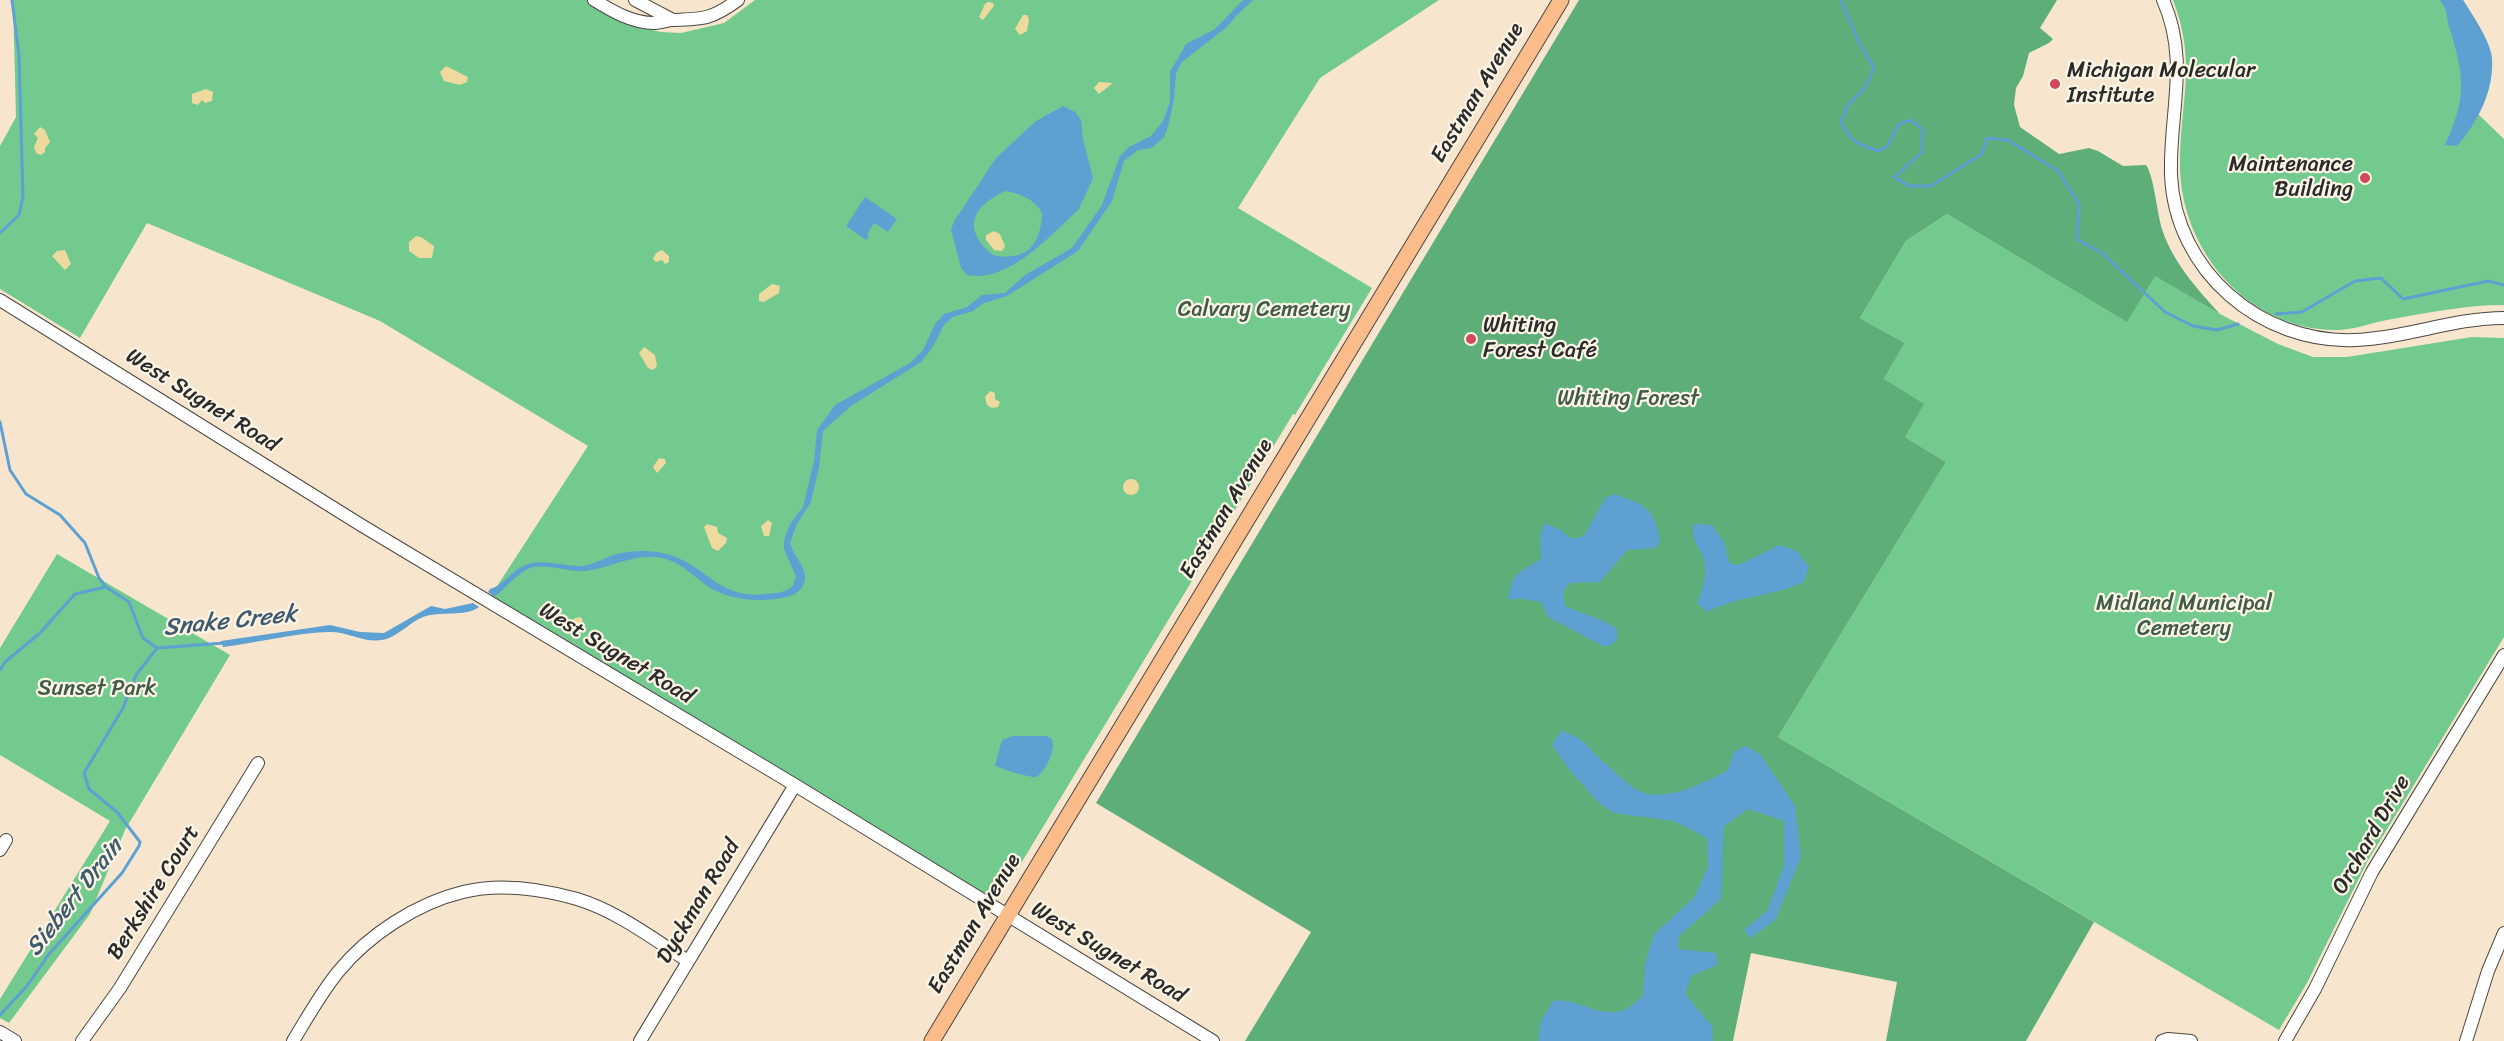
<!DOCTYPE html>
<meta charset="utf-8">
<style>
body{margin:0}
canvas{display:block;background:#f7e6cd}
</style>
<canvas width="2504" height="1041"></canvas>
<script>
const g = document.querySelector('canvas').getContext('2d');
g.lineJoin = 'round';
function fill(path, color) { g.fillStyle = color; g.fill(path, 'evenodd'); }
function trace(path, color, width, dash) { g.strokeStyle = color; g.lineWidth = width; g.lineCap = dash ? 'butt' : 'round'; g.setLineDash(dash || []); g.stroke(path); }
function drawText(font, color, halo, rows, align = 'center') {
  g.font = font + ' Sriracha,sans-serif'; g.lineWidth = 4.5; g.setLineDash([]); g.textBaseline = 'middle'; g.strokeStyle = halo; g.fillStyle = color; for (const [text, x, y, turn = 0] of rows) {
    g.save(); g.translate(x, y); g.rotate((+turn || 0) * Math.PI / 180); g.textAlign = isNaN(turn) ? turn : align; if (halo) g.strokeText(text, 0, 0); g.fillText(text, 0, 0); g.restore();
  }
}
fill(new Path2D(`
 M13,0H588L629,24L661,32L681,33L724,23L755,0H1439L1320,78L1238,208L1372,288L1295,415L1293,414L1020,865L1001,890L982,893L490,597L588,446L380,321L147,223L80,338L0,289V146L16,117Z
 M2173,0H2463C2489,42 2504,67 2478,114L2504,139V305C2464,305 2426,313 2387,320C2371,323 2353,330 2337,330C2249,331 2181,251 2180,167C2179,103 2198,65 2173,0Z
 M1947,214L2126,321L2154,275L2220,314L2278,344L2313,357H2347L2472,337L2504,338V637L2367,862L2307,983L2279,1030L1778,737L1946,462L1905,437L1884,379L1905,343L1860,318L1906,241Z
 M57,554L230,655L125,830L90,914L9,1023L0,1018V999L110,821L0,755V648Z`), '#73ca8f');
fill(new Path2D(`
 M1579,0H2057L2040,28L2053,39L2049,43L2029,53L2023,76L2016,88L2014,105L2020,127L2059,154L2089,148L2098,151L2123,166L2146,165C2154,176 2157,213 2162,229C2172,261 2197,289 2220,314L2155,276L2127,322L1947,214L1906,241L1860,318L1905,343L1884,379L1924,404L1905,437L1946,462L1778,737L2094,922L2026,1041H1886L1897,982L1751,953L1733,1041H1245L1311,932L1096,803Z`), '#5eae7a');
fill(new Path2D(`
 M988,2L993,3L994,6L983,20L979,17L985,4Z
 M1023,15H1027L1029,20L1027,31L1020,35L1015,29Z
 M446,66L468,77L467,82L460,85L444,81L440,72Z
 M1099,82L1113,83L1099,94L1094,88Z
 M206,89L213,92L212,101L205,103L202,100L198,105L192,103V94Z
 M40,127L45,130L50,142L45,148V152L41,155L36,153L34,147L38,138L34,134Z
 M994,231L1000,234L1005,246L1002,251L994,250L986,240V235Z
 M416,236L421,237L434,246L432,258H419L409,251V242Z
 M65,250L71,264L65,270L52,256L57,251Z
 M662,250L669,256V262L665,264L662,260L656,262L653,259L656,253Z
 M772,284L780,286L779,293L764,302L759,301V294Z
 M644,347L655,355L657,366L653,370L648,368L639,353Z
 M990,391L995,393V399L1000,402L998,407L992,408L987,405L985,397Z
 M659,458L665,459L666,463L657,473L653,467Z
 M1123 487a8 8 0 1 1 16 0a8 8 0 1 1-16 0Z
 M768,520L772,523L769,536H764L761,526Z
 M707,524L717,527L718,533L727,538L726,543L718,551L712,548L704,527Z
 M581,617L583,621L579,625L568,628L563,624L565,619L572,621L575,618Z`), '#eeda9e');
fill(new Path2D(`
 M1243,0H1253L1237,15L1227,27L1182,62L1176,73L1174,99L1168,127L1164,137L1152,148L1138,150L1124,161L1112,201L1078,251L1007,296L984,303L973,311L953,317L944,325L932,348L921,362L851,406L823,431L819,467L811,502L797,524L790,543C793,554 804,565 805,576C806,585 798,594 790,596C767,603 736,601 714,590C694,579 681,559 655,557C630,555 608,569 584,571C567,572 546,563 530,568C518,573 507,586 498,594L494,596L488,592L490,589C505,585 513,568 528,564C546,559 565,567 583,566C595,564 606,557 617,554C633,550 652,550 667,554C707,565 718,600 766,594C776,593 784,593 792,587L796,577L784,549V540L790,524L803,507L814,461L817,430L835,405L910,363L923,350L935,324L944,314L967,307L982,295L1005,293L1025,275L1072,248L1102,205L1120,156L1129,147L1151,136L1163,121L1170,102V72L1186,44L1215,29Z
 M2440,0H2463C2472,14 2491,42 2492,58C2494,91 2478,122 2457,146L2445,145C2466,100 2465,77 2450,30C2445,16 2450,15 2440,0Z
 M1063,106L1075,112L1081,120L1083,139L1093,178L1079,209C1052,234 1008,284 967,275L961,268L951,229L955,220L996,158L1036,121ZM1005,191C1019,193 1036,200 1042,213C1041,245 1026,262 993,255C961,229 972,207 1005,191Z
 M865,197L897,219L888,232L874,223L867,234L869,236L866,240L846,226Z
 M1614,494C1645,505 1655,508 1660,542L1655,548L1627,550L1600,582L1570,583L1563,591L1565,606C1584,615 1600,617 1617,629V640L1609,646H1603L1548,617L1541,602L1524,599H1508C1513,571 1519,573 1541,559L1540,536L1544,523L1559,529L1572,539L1584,536L1605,498Z
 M1693,524L1712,525L1725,544L1729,563L1739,565L1779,545L1797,551L1809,567L1804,582C1771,597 1740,595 1707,612L1697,603C1703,588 1709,571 1702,555C1695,539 1692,543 1693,524Z
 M473,603L479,607C468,616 445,612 431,615C413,617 400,637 382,640C363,643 347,631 328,632C293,633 257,643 223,647L221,641L330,625L360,632L384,633L431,606L445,609Z
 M1561,731C1581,736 1587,746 1601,760C1608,766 1633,789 1641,792C1666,802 1707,782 1728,770L1734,752L1745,746L1760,754L1795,806L1801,857L1775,920L1750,938L1744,930L1768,910L1784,865V821L1748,809L1724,826L1721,899L1679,936L1678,949L1716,953L1717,965L1691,976L1685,994L1712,1026L1713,1041H1538L1541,1021L1553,1001C1577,997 1598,1019 1624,1010C1630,1008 1638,1000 1643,995L1645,964L1654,934L1694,898L1708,866L1707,838L1674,821L1614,813L1599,803L1568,768L1552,745Z
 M1013,736H1046L1052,739C1056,750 1046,770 1037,777C1031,778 999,769 995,765L1002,740Z`), '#5ca1d1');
trace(new Path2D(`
 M1841,0L1859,43L1874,67L1865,88L1848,105L1841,122C1851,142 1858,145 1879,151L1888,145L1899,124L1911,120L1923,130L1922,152L1894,177L1909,186H1931L1982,154L1987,138L2008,140L2058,171L2079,204L2077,239L2102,253L2165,312L2193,326L2217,330L2238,324
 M0,233L19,215L23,197L19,55L12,0
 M2276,314L2302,312L2355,281L2381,278L2403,299L2488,281L2504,285
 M0,422L10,470L26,494L60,515L85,543L99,578L106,587L129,602L143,638L157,648L224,643
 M0,670L5,662L40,633L75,594L106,587
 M0,1015L27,986L49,954L122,873L139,846L140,842L117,812L89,789L84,773L123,708L136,675L157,648`), '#5ca1d1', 3);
const minor = new Path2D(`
 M594,0C612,11 632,23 654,23C661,23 667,20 673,20C704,19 712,19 738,0
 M635,0L671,19
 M2163,0C2190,61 2169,113 2171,175C2175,271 2261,344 2355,340C2406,338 2453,318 2504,318
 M0,300L361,525L795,785L1213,1041
 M0,850L6,840
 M0,1032L15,1041
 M82,1041L120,988L258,763
 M293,1041C307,1018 321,993 338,972C368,935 417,903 463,892C499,883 542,889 577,899C617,911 653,939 688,961
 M640,1041L795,785
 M2162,1041L2168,1039L2191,1041
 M2285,1041L2315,989L2372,872L2504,655
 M2466,1041L2488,971L2504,933`);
const major = new Path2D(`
 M932,1041L1561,0`);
trace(minor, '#4a4743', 14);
trace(major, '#4a4743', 17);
trace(minor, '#fff', 12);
trace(major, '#f9bc8a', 15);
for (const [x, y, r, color] of [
 [2055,84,6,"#d1495b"],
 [2365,178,6,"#d1495b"],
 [1471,339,6,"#d1495b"]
]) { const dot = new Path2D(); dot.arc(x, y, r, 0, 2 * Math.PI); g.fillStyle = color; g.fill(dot); trace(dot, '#fcf5e5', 2); }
drawText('22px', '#2b2b2b', '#fcf5e5', [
 ["Michigan Molecular",2067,71],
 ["Institute",2067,96],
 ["Maintenance",2353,165,"right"],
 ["Building",2353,190,"right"],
 ["Whiting",1483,326],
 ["Forest Café",1483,351]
], 'left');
drawText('22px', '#2b2b2b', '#fcf5e5', [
 ["Eastman Avenue",1478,93,-59],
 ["West Sugnet Road",202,401,32],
 ["Eastman Avenue",1227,509,-59],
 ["West Sugnet Road",616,654,31],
 ["Orchard Drive",2372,835,-60],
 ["Berkshire Court",154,893,-58],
 ["Dyckman Road",699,902,-59],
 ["Eastman Avenue",975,924,-59],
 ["West Sugnet Road",1108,953,31]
]);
drawText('22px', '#415b49', '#fcf5e5', [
 ["Calvary Cemetery",1264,310],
 ["Whiting Forest",1628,399],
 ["Midland Municipal",2184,604],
 ["Cemetery",2184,629],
 ["Sunset Park",97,689]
]);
drawText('italic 24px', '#3f5a6d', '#fcf5e5', [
 ["Snake Creek",230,622,-6],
 ["Siebert Drain",75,898,-52]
]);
</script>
